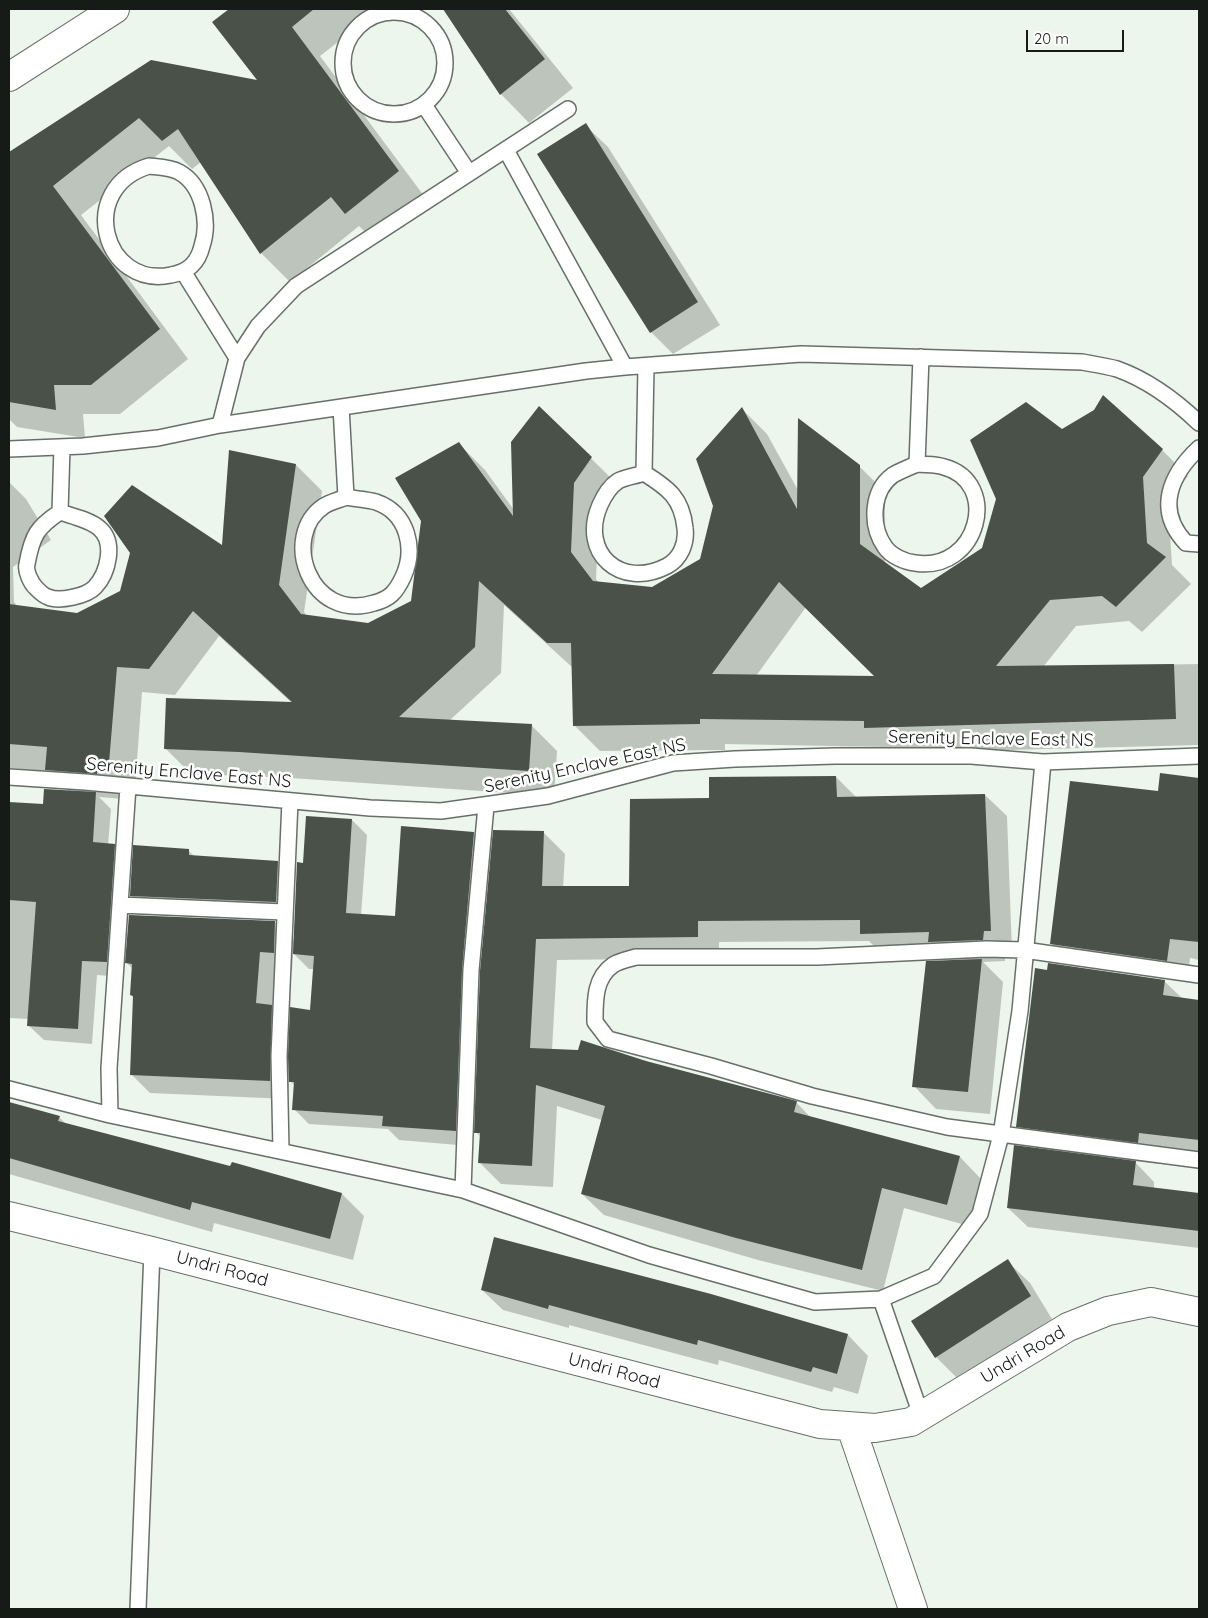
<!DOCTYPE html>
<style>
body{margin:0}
#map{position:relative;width:1208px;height:1618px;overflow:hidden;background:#ecf6ec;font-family:Quicksand,sans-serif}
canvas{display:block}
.frame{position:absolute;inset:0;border:10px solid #171b17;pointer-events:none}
.scale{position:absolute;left:1026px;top:30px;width:98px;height:22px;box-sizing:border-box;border:2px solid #171b17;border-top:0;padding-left:6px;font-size:15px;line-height:18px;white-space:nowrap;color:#171b17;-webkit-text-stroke:4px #fff;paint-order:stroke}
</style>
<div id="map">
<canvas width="1208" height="1618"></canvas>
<div class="frame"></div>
<div class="scale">20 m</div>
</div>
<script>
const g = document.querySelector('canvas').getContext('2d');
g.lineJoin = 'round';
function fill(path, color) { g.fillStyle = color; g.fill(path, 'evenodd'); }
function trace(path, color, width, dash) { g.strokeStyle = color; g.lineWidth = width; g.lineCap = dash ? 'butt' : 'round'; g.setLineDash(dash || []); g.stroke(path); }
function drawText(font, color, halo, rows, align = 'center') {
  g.font = font + ' Quicksand,sans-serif'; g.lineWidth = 5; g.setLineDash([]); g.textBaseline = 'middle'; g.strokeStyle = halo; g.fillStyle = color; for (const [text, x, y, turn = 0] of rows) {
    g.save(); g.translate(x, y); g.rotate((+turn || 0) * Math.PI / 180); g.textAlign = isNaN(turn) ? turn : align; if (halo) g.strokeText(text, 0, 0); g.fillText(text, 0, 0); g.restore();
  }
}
fill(new Path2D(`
 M231,9H380L320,56L427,200L375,242L359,226L290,282L261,253L201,162L192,169L169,146L81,215L188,359L120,414H83L85,438L17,427L9,419V154L151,62L260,82L214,22Z
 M444,9H509L573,88L529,123L501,94Z
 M585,125L608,147L720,325L673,354L651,332Z
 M539,407L617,484L599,509L596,579L599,583L652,588L701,560L742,409L767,434L799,492L859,466L885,492V564L921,590L983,549L1062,431L1162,450L1188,476L1168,503L1172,565L1191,584L1142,632L1129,621L1076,626L1043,667L1199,664V745L892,753L885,747L725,744V750L600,751L574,725L573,668L504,605L501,673L449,721L531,725L557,751L554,796L291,778L191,774L165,748L293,704L219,636L175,695L142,692L135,788L123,799L99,797L111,809L108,845H114L129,860L121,977L97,975L92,1044L44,1040L28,1025L29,1019L9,1018V804L44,805L69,792L48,771L9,768V482L26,499L51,540L13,567L14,602L17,606L77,614L223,547L296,465L322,491L304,612L308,617L368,625L412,602L459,444L485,470L514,510ZM806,607L877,677L756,676Z
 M1161,775L1199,779V960L1190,958L1187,981L1072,964L1052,944L1159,792Z
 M836,777L857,798L985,795L1007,816L1012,952H1005V961L983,962L1003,982L990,1114L936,1109L914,1086L949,961L941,954L883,955L869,941L719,942V958L557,960L552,1050L646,1062L796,1102L812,1119L960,1157L981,1179L969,1226L904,1208L883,1291L758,1260L604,1215L582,1194L602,1120L557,1106L553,1187L501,1184L480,1163L481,1137L476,1132L543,832L565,854L563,888L631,887L711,799Z
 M352,820L367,835L361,915L396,917L474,833L489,848L476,985L470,1146L399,1140L388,1129L309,1124L294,1109L295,1086L289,1080L288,1099L150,1093L131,1074L134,998L131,995L133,969L127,963L275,922L295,942L304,864ZM293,953L309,969H314L311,1011L291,1026L275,1010L278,970L292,971Z
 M188,850L195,857L277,862L293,877L291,917L146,911L131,896Z
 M1164,981L1183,999L1199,1002V1159L1161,1155L1160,1164L1134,1161L1154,1182V1189L1199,1195V1248L1028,1227L1008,1208L1042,1150L1018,1126Z
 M9,1104L59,1117L66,1124L231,1168L342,1194L364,1216L353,1260L214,1223L212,1232L9,1174Z
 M1007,1261L1030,1283L1052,1319L958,1379L936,1357Z
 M482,1290L848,1335L868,1356L858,1394L834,1387L832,1392L719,1360L718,1365L569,1325V1328L503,1310Z`), '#0003');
fill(new Path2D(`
 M229,9H314L292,27L399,171L345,214L331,197L260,254L178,129L162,141L139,118L53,186L160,329L91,385H54L56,410L9,402V152L151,60L257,80L212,22Z
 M443,9H505L545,59L500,95Z
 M586,123L698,302L650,333L537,154Z
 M1103,395L1163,449L1143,477L1147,543L1166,557L1116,607L1102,596L1050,600L996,666L1174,664L1176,719L864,728V721L700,719V724L573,726L571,643H547L479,581L475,647L399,717L532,724L529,771L239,752L164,749L166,698L292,702L193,611L149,669L117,667L109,763L98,762L97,774L45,770L47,747L9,744V604L77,613L120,591L130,553L104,516L132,485L222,545L229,450L296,464L279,585L301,614L368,623L411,601L421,521L395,478L459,442L513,516L511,442L539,406L592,457L574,483L571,552L593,581L652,587L700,559L713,506L696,459L742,407L797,509L798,418L860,465V544L921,588L982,548L996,499L970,440L1026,402L1062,429L1094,410ZM779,582L874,676L712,674Z
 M1160,773L1199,778V942L1170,939L1167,961L1050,944L1070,781L1158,791Z
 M836,776L837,797L985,794L991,931H984L983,940L928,942L929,932L860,934V920L698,921V937L536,939L530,1048L578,1050L581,1040L646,1061L797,1101L794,1112L960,1156L947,1205L882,1188L862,1270L736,1238L581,1194L605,1106L536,1085L532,1166L478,1163L480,1133H474L480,971L493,830L544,831L542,886H629L630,799L709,798V777Z
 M44,789L96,792L93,842L115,844L107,962L82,961L78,1029L27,1026L36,902L9,900V802L43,804Z
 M306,816L352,819L346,913L395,916L401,826L474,832L462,970L456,1131L382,1126L383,1116L292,1110L294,1082H289L288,1056L290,1007L310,1010L314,956L293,954L297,862L303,863Z
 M133,845L189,849V855L278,861L276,902L130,896Z
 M129,915L275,921L274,953L260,952L256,1003L272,1005L270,1081L130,1075L133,996L130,995L132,964L125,963Z
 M982,959L968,1092L912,1087L926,961Z
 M1048,963L1165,980L1163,995L1199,1000V1140L1139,1133L1138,1143L1016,1127L1035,968L1047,970Z
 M9,1102L60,1116L58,1121L230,1166L232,1162L342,1193L330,1239L192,1202L190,1210L9,1158Z
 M1014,1145L1136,1161L1133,1185L1199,1193V1231L1007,1208Z
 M494,1237L711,1294L848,1334L837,1374L813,1367L811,1372L698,1340L697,1345L549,1305L548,1309L481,1290Z
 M1008,1259L1031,1296L935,1358L911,1321Z`), '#495149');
const lane = new Path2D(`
 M343 63a51 51 0 1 1 102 0a51 51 0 1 1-102 0Z
 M424,105L469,173
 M506,150L625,367
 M149,166C159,167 170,167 179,172C203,185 210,222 202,246C198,263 188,272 171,275C103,289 76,188 149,166Z
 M184,273L237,358
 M341,407L346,497
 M220,425L237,358L258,326L296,286L568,109
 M1199,448C1170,475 1155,510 1186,543L1199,544
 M9,449L83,446L158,438L220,425L586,371L625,367L801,354L1082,362C1093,364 1106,366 1117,369C1148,380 1176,401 1199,423
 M917,464C926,465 936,464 944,467C1001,482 979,573 915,563C905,562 891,556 885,547C870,526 871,491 893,475C900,471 910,467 917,464Z
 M917,464L921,357
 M644,473C668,488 682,498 685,528C687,544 680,559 667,566C621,590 579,553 600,505C604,496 609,487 618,481C625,477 636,476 644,473Z
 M644,473L646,366
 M346,497C355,499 366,499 376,502C408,513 416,549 403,577C396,592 390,599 374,603C309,623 280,535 324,506C330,502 339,500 346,497Z
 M60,512C72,516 90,520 99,528C116,542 108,573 95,587C87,596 59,602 48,597C44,596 39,591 36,588C31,583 25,571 27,564C32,536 37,527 60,512Z
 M60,512L62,447
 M9,777L85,782L370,808L441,811L548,796L673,763L735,759L835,756H971L1043,762L1199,756
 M120,905L284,912
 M1199,975L1024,950L986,949L817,957H636C629,959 619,961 613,965C594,978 595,1002 595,1022L608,1039L711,1066L812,1096L947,1127L1199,1160
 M9,1089L110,1115L463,1190L649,1255L815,1302L881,1299L934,1276L980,1214L1001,1135L1020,1011L1043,762
 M110,1115L109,1068L128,786
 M281,1150L279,1056L290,801
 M463,1190L471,970L486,806
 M881,1299L921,1415
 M138,1609L152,1251`);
const street = new Path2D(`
 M9,77L115,9
 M9,1216L152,1251L820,1424L875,1428L911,1422L1068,1327L1108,1311L1151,1302L1199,1312
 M851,1427L913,1609`);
trace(lane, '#677068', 18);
trace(street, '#677068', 30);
trace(lane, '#fff', 15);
trace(street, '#fff', 28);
drawText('18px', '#171b17', '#fff', [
 ["Serenity Enclave East NS",991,739,1],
 ["Serenity Enclave East NS",585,766,-12],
 ["Serenity Enclave East NS",189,773,5],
 ["Undri Road",222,1269,15],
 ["Undri Road",1023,1355,-31],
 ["Undri Road",614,1371,15]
]);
</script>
